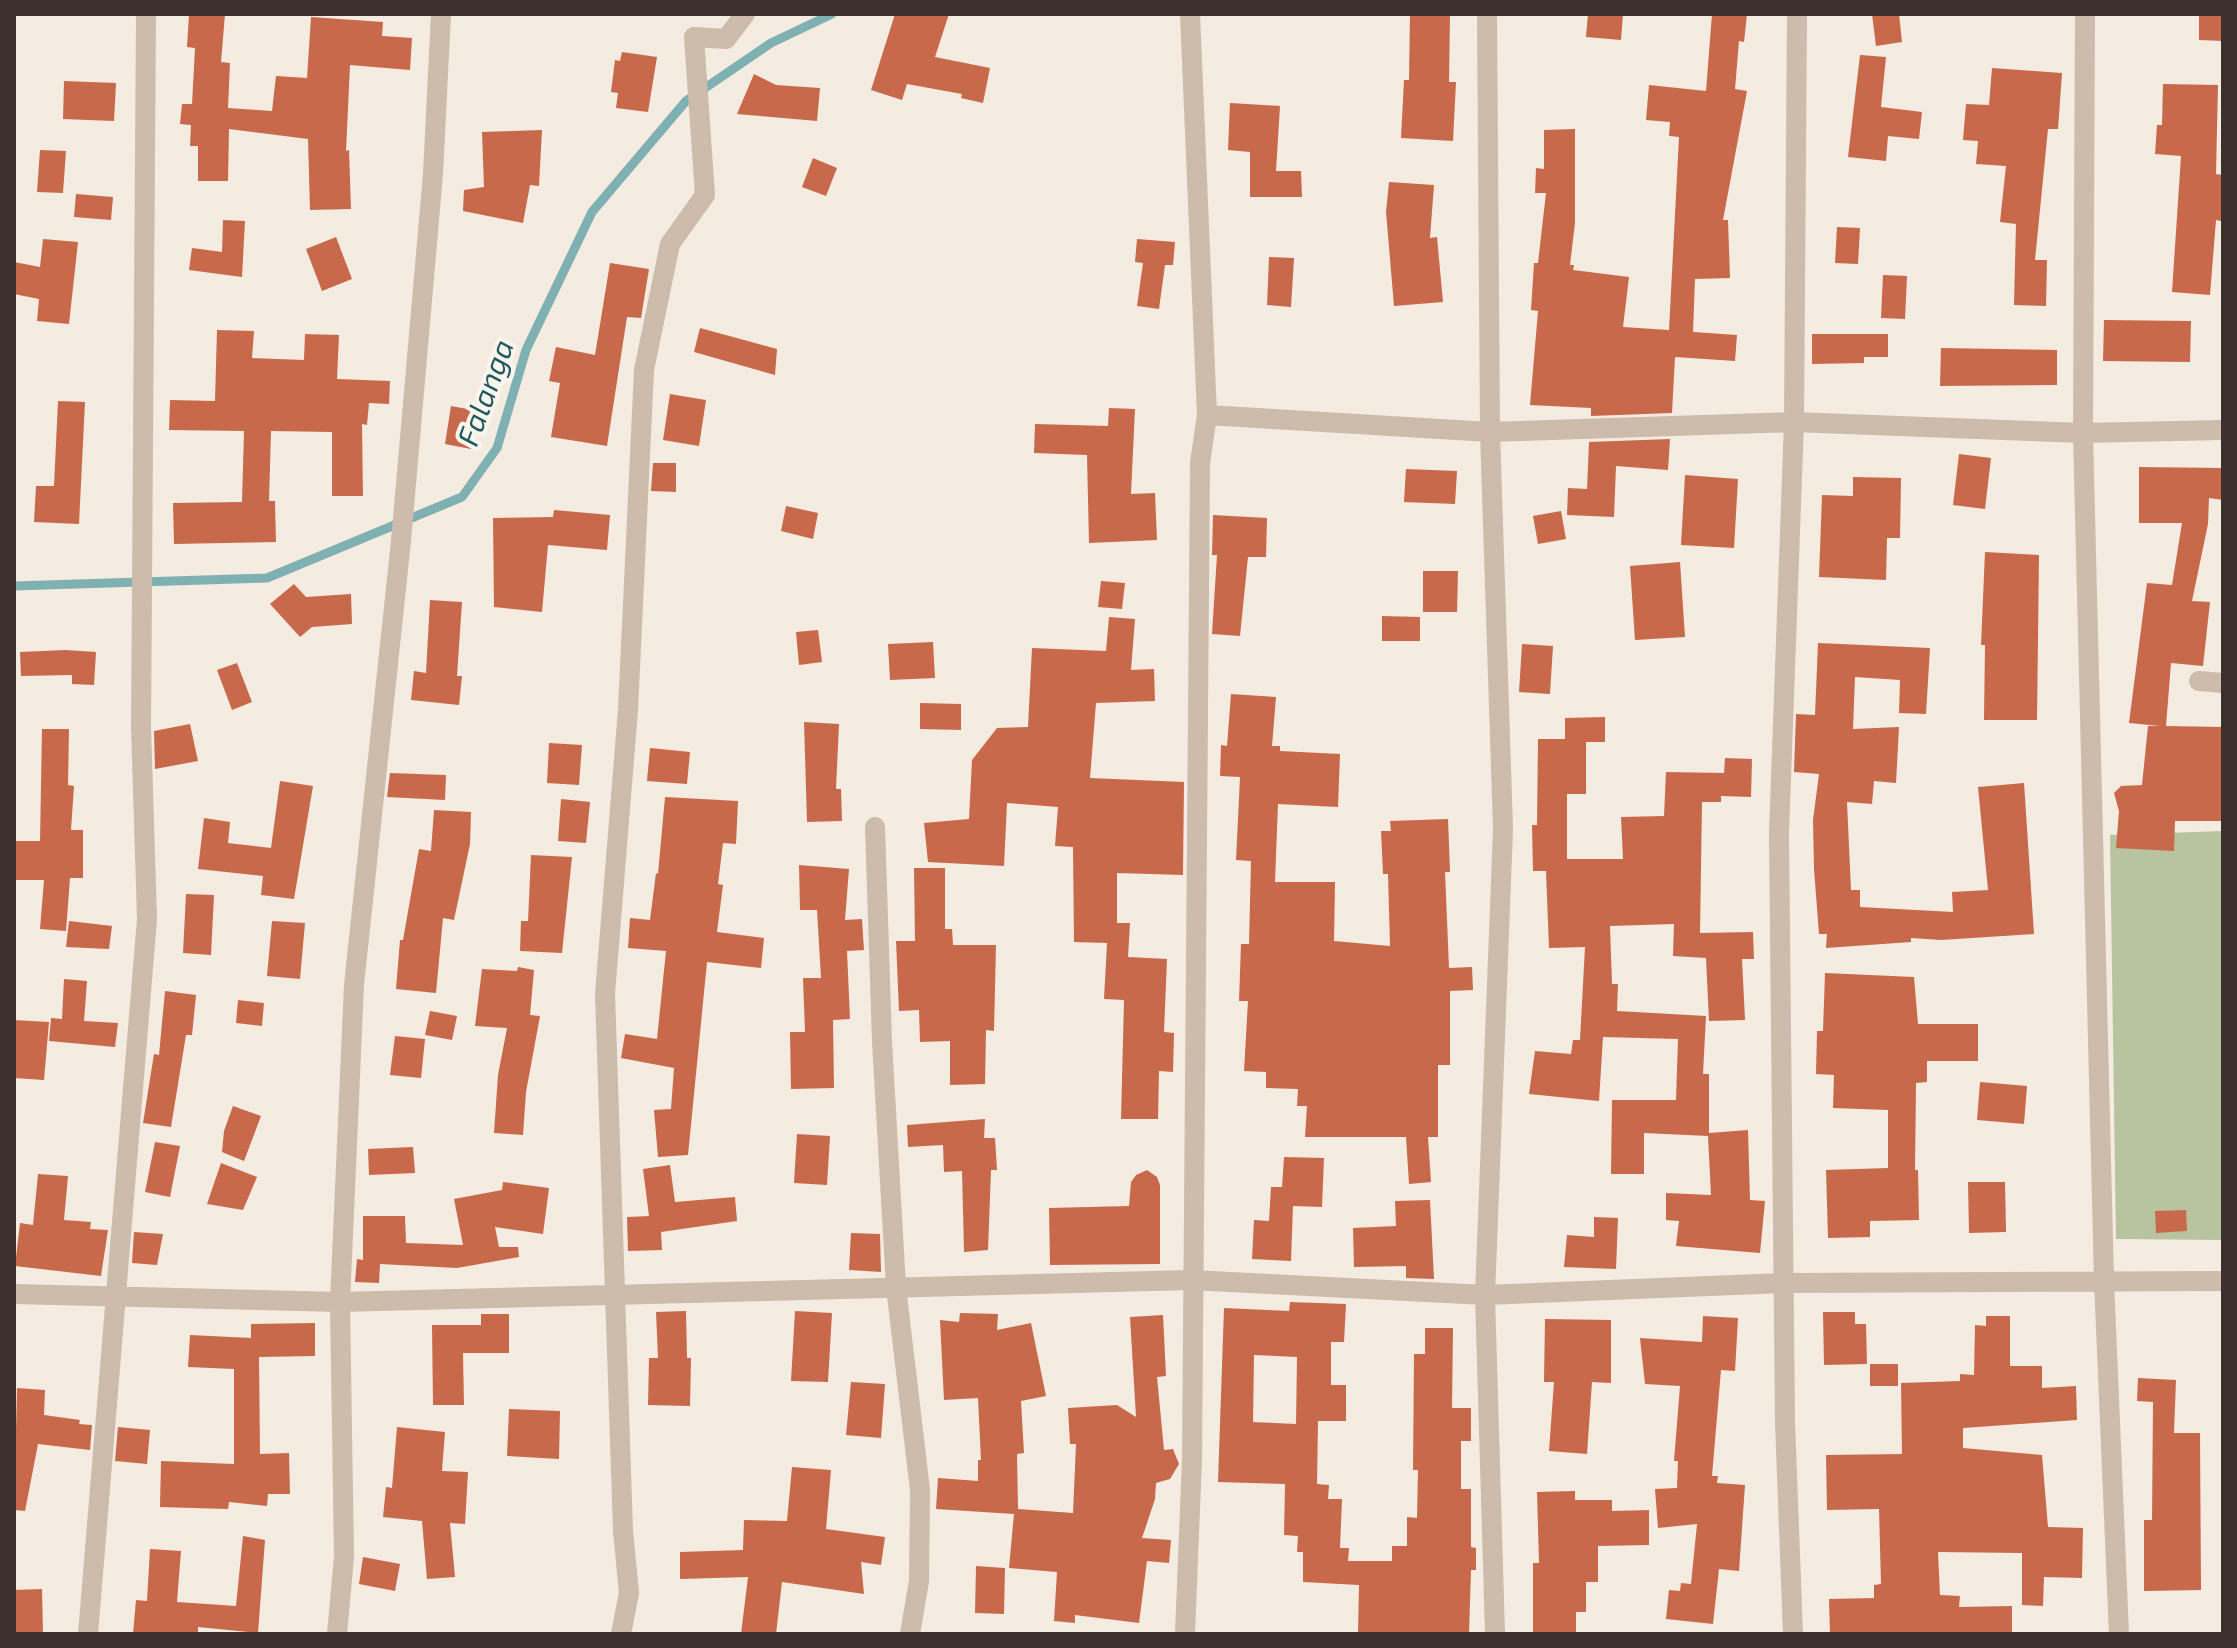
<!DOCTYPE html>
<style>
body{margin:0}
#map{position:relative;width:2237px;height:1648px;overflow:hidden;background:#f4ebe1;font-family:"Exo 2",sans-serif}
canvas{display:block}
.frame{position:absolute;inset:0;border:16px solid #3b302b;pointer-events:none}
</style>
<div id="map">
<canvas width="2237" height="1648"></canvas>
<div class="frame"></div>
</div>
<script>
const g = document.querySelector('canvas').getContext('2d');
g.lineJoin = 'round';
function fill(path, color) { g.fillStyle = color; g.fill(path, 'evenodd'); }
function trace(path, color, width, dash) { g.strokeStyle = color; g.lineWidth = width; g.lineCap = dash ? 'butt' : 'round'; g.setLineDash(dash || []); g.stroke(path); }
function drawText(font, color, halo, rows, align = 'center') {
  g.font = font + ' "Exo 2",sans-serif'; g.lineWidth = 8; g.setLineDash([]); g.textBaseline = 'middle'; g.strokeStyle = halo; g.fillStyle = color; for (const [text, x, y, turn = 0] of rows) {
    g.save(); g.translate(x, y); g.rotate((+turn || 0) * Math.PI / 180); g.textAlign = isNaN(turn) ? turn : align; if (halo) g.strokeText(text, 0, 0); g.fillText(text, 0, 0); g.restore();
  }
}
fill(new Path2D(`
 M2223,831V1240L2116,1239L2110,835Z`), '#b8c4a0');
trace(new Path2D(`
 M14,586L267,578L462,497L497,448L526,350L592,212L686,101L771,43L832,14`), '#7fb0b2', 9);
fill(new Path2D(`
 M189,14H225L221,62L230,63L228,108L272,111L276,76L307,78L311,17L383,22L382,36L412,38L410,70L350,65L346,151L349,150L351,209L310,210L308,139L229,129L228,181H198V146H190L191,125L180,124L182,104H192L195,48L187,47Z
 M895,14H949L935,57L990,68L983,103L961,98L962,94L907,84L902,100L871,90Z
 M1410,14H1450L1449,82H1456L1453,141L1401,138L1404,80H1409Z
 M1588,14H1623L1621,40L1586,37Z
 M1712,14H1747L1744,42L1739,41L1735,89L1747,91L1723,220H1728L1730,278L1695,279L1693,332L1737,335L1735,361L1675,357L1672,413L1591,416V408L1530,405L1538,311L1531,310L1534,263H1538L1546,193H1535L1536,168L1544,169V130L1575,129V223L1570,265H1574L1573,270L1629,277L1623,327L1669,330L1679,137L1669,136L1670,122L1646,120L1649,85L1706,91Z
 M1872,14H1899L1902,42L1876,46Z
 M2199,14H2223V41L2199,40Z
 M622,52L657,57L648,112L616,108L618,93L611,92L615,60L620,61Z
 M1860,55L1886,57L1881,107L1922,112L1919,139L1888,136L1886,161L1848,157Z
 M1992,68L2062,73L2058,129H2048L2035,260H2047L2046,306L2014,305L2016,224L2000,222L2006,166L1976,164L1978,141L1963,140L1966,104L1989,105Z
 M754,74L776,85L820,88L817,121L737,114Z
 M64,81L116,83L114,121L63,119Z
 M2163,84L2218,85L2216,174L2223,175V186L2221,221L2216,220L2210,295L2172,292L2181,156L2155,154L2157,125H2162Z
 M1230,103L1280,106L1276,171H1301L1302,197H1250V152L1228,150Z
 M542,130L539,186L530,185L523,223L463,211L464,190L484,187L482,132Z
 M40,150L66,151L63,193L37,192Z
 M813,158L837,168L826,196L802,187Z
 M1389,182L1434,185L1430,238L1437,237L1443,302L1394,306L1386,212Z
 M76,194L113,197L111,220L74,217Z
 M223,220L245,221L242,277L189,270L192,248L222,252Z
 M1837,227L1860,228L1858,264L1835,263Z
 M336,237L352,279L322,291L306,249Z
 M43,239L78,242L69,324L37,321L39,299L14,294V262L40,267Z
 M1137,239L1175,242L1173,265H1165L1159,309L1137,306L1143,263L1135,262Z
 M1269,257L1294,258L1291,307L1267,305Z
 M610,263L649,269L641,318L627,317L607,446L551,437L560,383L549,381L556,347L595,355Z
 M1883,275L1907,276L1905,319L1881,318Z
 M2104,320L2191,321L2190,362L2103,361Z
 M700,328L777,349L775,375L694,352Z
 M217,330L254,331L252,358L304,360L305,334L339,335L337,379L390,381L389,404L369,403L367,425L362,424L363,496H332V432L271,431L269,501H275L276,542L174,544L173,503L242,502L244,431L169,430L170,400L215,401Z
 M1812,334H1888V357H1864V363L1812,364Z
 M1941,348L2057,350V385L1940,386Z
 M670,394L706,400L699,446L663,440Z
 M58,401L85,402L79,524L34,522L36,486H54Z
 M451,406L478,411L471,449L445,444Z
 M1109,408L1135,409L1131,494L1155,493L1157,540L1089,543L1087,455L1034,453L1035,424L1108,426Z
 M1670,439L1668,470L1616,466L1614,517L1567,515L1568,488L1587,489L1589,442Z
 M1959,454L1991,458L1985,509L1953,505Z
 M653,463H676V492L651,491Z
 M2139,467L2223,468V500L2209,498L2208,524L2192,601L2210,602L2203,666L2171,663L2166,726L2223,727V821H2175L2174,851L2116,848L2119,811L2114,793L2121,786L2142,785L2148,726H2160L2129,723L2147,583L2172,585L2182,523H2139Z
 M1406,469L1457,471L1455,504L1404,502Z
 M1685,475L1738,479L1734,548L1681,545Z
 M1853,477L1901,478L1900,538H1887L1886,580L1819,577L1822,495L1853,496Z
 M786,506L818,513L813,539L781,531Z
 M554,510L610,515L607,550L548,545L542,612L494,607L493,518L553,517Z
 M1561,511L1566,539L1538,544L1533,516Z
 M1213,515L1267,518L1266,557H1248L1240,636L1212,634L1217,555H1212Z
 M1985,552L2039,555L2037,720H1984L1985,645H1981Z
 M1680,562L1685,637L1635,640L1630,566Z
 M1423,571H1458L1457,612H1423Z
 M1101,581L1125,583L1122,609L1098,607Z
 M294,584L306,597L351,594L352,624L312,627L300,637L270,604Z
 M430,600L462,602L457,676H462L459,705L411,700L414,671L426,673Z
 M1382,616L1420,617V641H1382Z
 M1109,617L1135,619L1131,670L1154,669L1155,701L1096,703L1090,778L1184,782L1183,875L1117,873V923H1130L1128,957L1167,959L1164,1032L1174,1033L1173,1072L1159,1071L1158,1119H1121L1124,1000L1104,999L1107,943L1074,942L1073,847L1055,846L1058,807L1007,803L1004,866L928,862L924,823L969,819L972,760L997,728L1028,727L1032,648L1106,651Z
 M818,630L822,662L799,665L796,632Z
 M933,642L935,678L890,680L888,644Z
 M1818,643L1930,648L1926,714L1899,713L1900,680L1855,677L1853,729L1899,727L1896,783L1874,781L1872,804L1847,802L1851,890H1860V907L1953,912L1952,892L1988,890L1978,787L2024,783L2034,934L1941,940L1911,938V942L1826,948L1827,934H1819L1814,869L1813,820L1819,774L1794,772L1796,714L1815,715Z
 M1522,644L1553,646L1550,694L1519,692Z
 M65,650L96,652L94,685L72,684V675L21,676L20,652Z
 M237,663L252,702L232,710L217,670Z
 M1231,694L1276,697L1272,746H1280V751L1340,754L1338,807L1278,804L1275,882H1335L1334,941L1390,946L1388,874H1383L1381,831H1391L1390,821L1448,819L1450,872H1445L1449,968L1472,967L1473,990L1450,991V1065H1438V1137H1428L1431,1182L1409,1184L1406,1137H1305L1307,1106H1297L1298,1089L1266,1088V1072L1244,1071L1248,1001H1239L1241,944H1249L1251,861L1236,860L1240,777L1220,776L1221,745L1227,746Z
 M920,703L961,704V730L920,729Z
 M1605,717V742H1586V794H1567V859H1623L1621,817L1664,816L1666,772L1724,773L1725,758L1752,759L1751,797L1721,796V802H1702L1700,933L1753,932L1754,959H1742L1745,1020L1709,1021L1706,958L1673,956L1674,924L1610,926L1612,984H1618L1617,1011L1706,1016L1703,1074H1709V1133L1748,1130L1750,1200L1765,1201L1760,1253L1676,1246L1679,1221L1666,1220V1193L1711,1195L1708,1136L1644,1133V1174H1611L1612,1100H1676L1678,1039L1603,1037L1599,1101L1529,1094L1535,1051L1571,1054L1573,1040H1580L1585,947L1549,948L1546,871H1533L1532,825H1537L1538,739H1565V718Z
 M804,722L839,724L836,789H841L842,821L807,822Z
 M190,724L198,761L155,769L154,731Z
 M42,729H69L68,785L74,786L71,830H83V878H70L66,931L40,929L44,880H14V841H40Z
 M549,743L582,745L579,785L547,783Z
 M650,748L690,752L687,784L647,781Z
 M390,773L446,775L445,800L387,797Z
 M280,781L313,786L294,899L261,895L263,876L198,869L204,818L230,822L228,843L271,848Z
 M665,797L738,801L736,844L723,843L718,884L723,885L717,932L764,938L761,968L707,962L688,1155L658,1157L654,1110L671,1109L674,1068L621,1058L625,1034L657,1039L666,951L628,948L630,918L650,920L656,873L658,874Z
 M561,799L590,802L586,843L558,841Z
 M434,810L471,812L470,844L454,920L443,918L436,993L396,989L400,940H403L419,849L431,851Z
 M531,855L572,857L562,953L520,951L521,921H528Z
 M799,865L849,869L845,920L862,919L864,950L847,951L850,1019L833,1020L834,1088L791,1089L790,1032H805L803,978H821L817,910H800Z
 M914,868H945V929H952L953,945H996L994,1031L986,1030L985,1084L950,1085V1041L920,1042L919,1010L899,1011L896,941H915Z
 M186,894L214,895L211,955L183,953Z
 M69,921L112,926L109,949L66,947Z
 M272,921L305,923L300,979L267,976Z
 M518,967L534,970L530,1015L540,1016L526,1092L523,1135L494,1133L498,1075L507,1028L475,1026L482,969L517,971Z
 M1825,973L1914,977L1918,1024H1978V1061H1927V1082L1916,1083L1915,1170H1918L1919,1220L1870,1221V1237L1828,1238L1826,1170L1888,1168V1110L1833,1108L1834,1075L1816,1074L1817,1031H1823Z
 M64,979L87,981L84,1021L118,1023L115,1047L49,1041L51,1018L62,1019Z
 M165,991L196,995L192,1035H186L171,1127L143,1123L154,1054L159,1055Z
 M238,1000L264,1003L262,1026L236,1023Z
 M430,1011L457,1016L452,1040L425,1035Z
 M14,1020L49,1022L44,1080L14,1078Z
 M395,1036L425,1039L421,1078L390,1075Z
 M1980,1082L2027,1086L2024,1124L1977,1120Z
 M233,1106L261,1116L244,1161L222,1152L224,1131Z
 M985,1119L984,1138H995L997,1170H991L988,1250L964,1252L962,1171L944,1172L943,1145L908,1147L907,1125Z
 M797,1134L830,1136L827,1185L794,1183Z
 M155,1142L180,1146L170,1197L145,1192Z
 M413,1147L415,1173L369,1175L368,1149Z
 M1284,1157L1324,1158L1322,1207L1293,1206L1291,1261L1252,1259L1254,1220L1269,1221L1271,1187H1282Z
 M221,1163L257,1177L243,1210L207,1204Z
 M670,1165L675,1202L735,1197L737,1221L661,1232L662,1250L628,1251L627,1217L649,1216L643,1169Z
 M1147,1170L1157,1177L1160,1185V1264L1050,1265L1049,1208L1129,1206L1131,1182L1136,1175Z
 M38,1174L68,1176L64,1220L91,1222L90,1229L108,1230L101,1276L15,1266L20,1223L33,1225Z
 M503,1182L549,1188L543,1234L495,1227L499,1247H518L519,1257L457,1268L380,1264L379,1283L355,1282L357,1259L363,1260V1216H405L406,1243L463,1245L454,1199L502,1190Z
 M1968,1182H2005L2006,1232L1969,1233Z
 M1430,1200L1434,1279L1406,1278V1266L1354,1267L1353,1228L1396,1226L1395,1201Z
 M2186,1210L2187,1231L2156,1233L2155,1211Z
 M1594,1217L1618,1218L1616,1269L1564,1267L1567,1235L1594,1237Z
 M134,1232L163,1234L157,1265L132,1263Z
 M851,1233L880,1234L881,1272L849,1270Z
 M1290,1302L1346,1304L1344,1342H1331V1385H1346V1421H1318L1317,1484L1329,1485L1328,1499H1342L1340,1548H1349L1348,1561H1392V1546H1407V1517L1417,1518L1418,1470H1413L1414,1354H1425V1328H1453L1452,1408H1471V1441H1461V1489H1471V1547L1476,1548V1570H1471L1469,1634H1358L1359,1585L1303,1582V1552H1297L1298,1536L1284,1535L1285,1484L1218,1482L1224,1308L1289,1311ZM1254,1355L1297,1357L1296,1424L1253,1422Z
 M686,1311L687,1358H691L690,1406L648,1405L649,1358H658L656,1312Z
 M795,1311L832,1313L828,1382L791,1381Z
 M1823,1312H1855V1324H1866L1867,1364L1824,1365Z
 M960,1313L998,1314L997,1330L1031,1323L1046,1396L1021,1401L1024,1453L1017,1454L1018,1509L1073,1513L1076,1444H1070L1068,1408L1117,1405L1136,1417L1130,1317L1163,1315L1166,1376L1157,1377L1164,1450L1173,1449L1179,1464L1170,1479L1156,1483L1155,1499L1142,1538L1171,1540L1169,1563L1147,1561L1139,1623L1075,1615V1623L1054,1621L1057,1572L1009,1568L1014,1514L936,1509L938,1478L978,1481V1460H981L978,1398L944,1400L940,1320L959,1322Z
 M481,1314H509V1353H463L464,1405H433L432,1325H481Z
 M1703,1316L1738,1318L1735,1371L1721,1370L1712,1476H1718L1717,1483L1745,1485L1739,1571L1719,1569L1713,1624L1666,1619L1669,1590L1680,1591L1681,1583L1691,1584L1697,1524L1658,1528L1655,1489L1677,1488L1678,1461H1674L1680,1386L1645,1384L1640,1338L1702,1342Z
 M1986,1316H2010V1366H2042V1388L2076,1386L2077,1420L1963,1428V1448L2042,1455L2048,1527L2083,1528L2082,1578L2044,1577L2043,1606L2022,1605V1553L1938,1552L1940,1595L1960,1596L1959,1607L2012,1606V1634H1830L1829,1599L1874,1598V1585L1881,1584L1879,1509L1827,1510L1826,1455L1902,1454L1901,1383L1960,1381V1374L1974,1375L1975,1325L1986,1326Z
 M1545,1319L1611,1320V1383L1592,1382L1587,1454L1549,1451L1554,1382H1544Z
 M315,1323V1356L259,1357L260,1454L289,1453L290,1494H268L267,1506L229,1502L228,1509L160,1507L161,1461L234,1464V1369L188,1367L190,1335L251,1338V1324Z
 M1870,1364H1898V1386H1870Z
 M2138,1378L2176,1380L2174,1433H2200L2201,1590L2144,1591V1520H2152L2153,1402L2137,1401Z
 M851,1382L885,1384L881,1438L846,1435Z
 M17,1388L45,1390L44,1415L80,1420L79,1424L92,1425L90,1450L38,1444L25,1511L14,1510Z
 M509,1409L560,1411L559,1459L507,1456Z
 M118,1427L150,1430L147,1464L115,1461Z
 M397,1427L445,1432L442,1471L468,1472L465,1524L450,1523L455,1577L427,1579L422,1521L383,1517L386,1487L392,1488Z
 M792,1467L831,1470L826,1529L885,1537L881,1565L861,1562L864,1594L782,1582L776,1634H741L748,1577L680,1579V1552L743,1550L744,1520L787,1521Z
 M1575,1491V1500H1612V1511L1649,1510V1545L1598,1546V1582H1586V1612H1576V1634H1533V1563H1539L1537,1492Z
 M243,1536L265,1540L258,1633L198,1627V1634H133L136,1600L147,1601L150,1549L181,1551L177,1602L236,1606Z
 M363,1557L400,1564L395,1591L359,1584Z
 M976,1566L1005,1568L1004,1614L975,1613Z
 M42,1589L43,1634H14V1590Z`), '#c8694b');
trace(new Path2D(`
 M1487,14L1490,432L1503,829L1485,1295L1495,1634
 M2085,14L2083,433L2104,1281L2119,1634
 M1207,415L1490,432L1794,422L2083,433L2223,430
 M2199,681L2223,683
 M875,827L882,1041L896,1287L920,1490L919,1581L910,1634
 M14,1294L340,1302L1191,1280L1485,1295L1784,1283L2223,1281
 M88,1634L147,919L141,727L146,14
 M337,1634L344,1557L340,1302L354,985L401,541L433,174L441,14
 M621,1634L629,1593L623,1531L605,994L628,710L644,370L670,244L705,195L694,37L726,39L745,14
 M1185,1634L1192,1459L1200,463L1207,415L1190,14
 M1793,1634L1785,1422L1779,833L1794,422L1797,14`), '#cdbbac', 20);
drawText('italic 30px', '#1f5a5e', '#fbf5ee', [
 ["Falanga",486,393,-70]
]);
</script>
